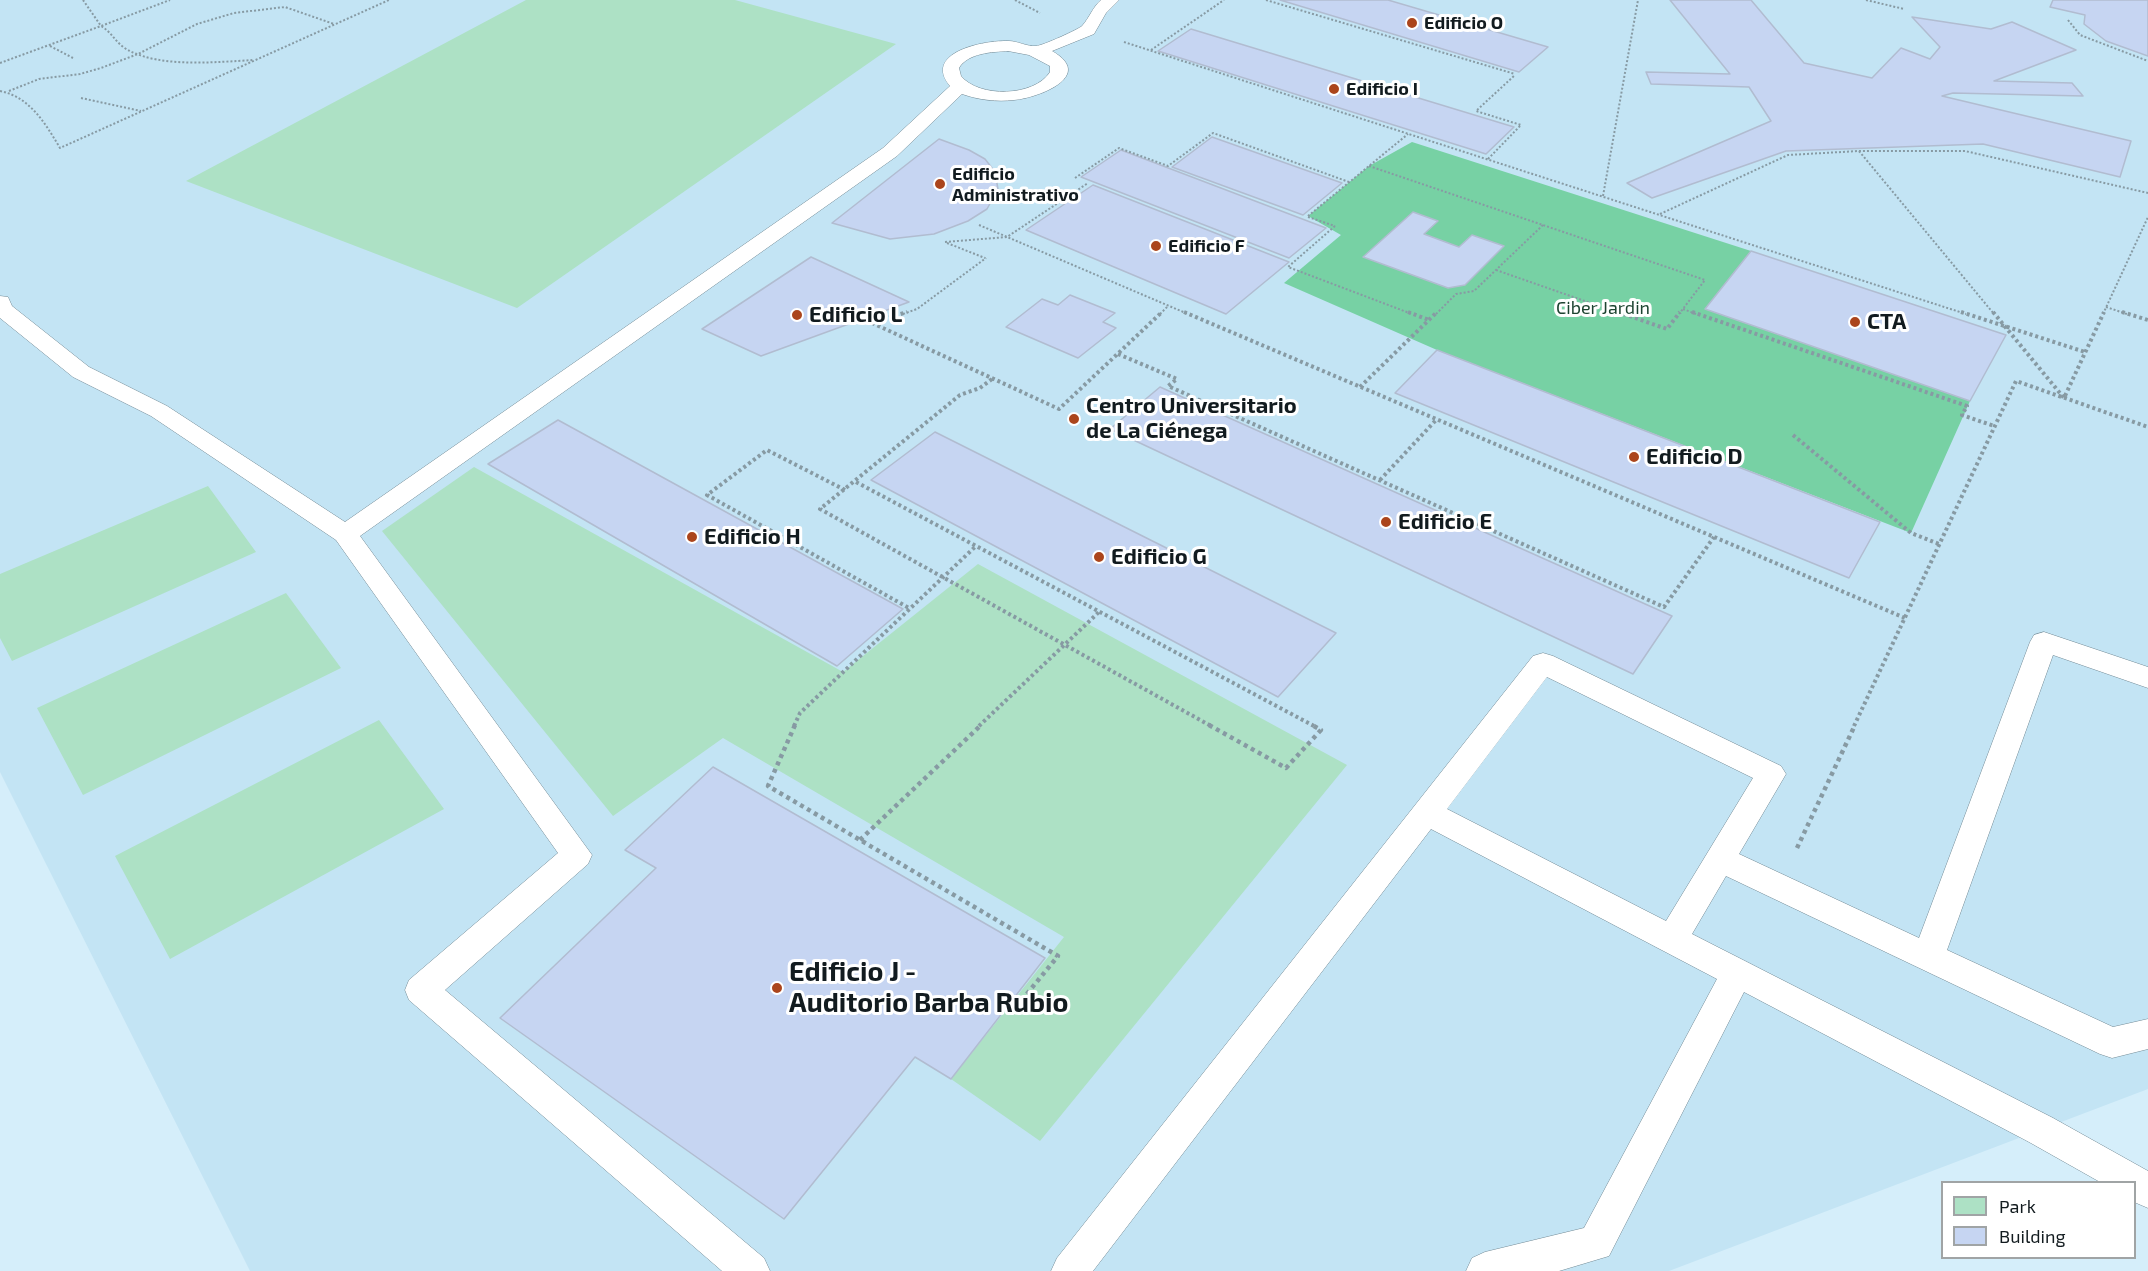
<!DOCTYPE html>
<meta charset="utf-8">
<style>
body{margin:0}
#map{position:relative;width:2148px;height:1271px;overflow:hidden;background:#d5eefa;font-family:"Exo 2",sans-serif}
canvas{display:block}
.legend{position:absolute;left:1941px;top:1181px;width:195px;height:78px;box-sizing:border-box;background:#fff;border:2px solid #a0a4a5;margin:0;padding:8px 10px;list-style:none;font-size:18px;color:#121b1f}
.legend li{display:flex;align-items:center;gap:12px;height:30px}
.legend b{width:30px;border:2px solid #a0a4a5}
</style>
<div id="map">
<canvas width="2148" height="1271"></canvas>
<ul class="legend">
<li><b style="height:16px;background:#ade1c5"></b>Park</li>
<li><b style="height:16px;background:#c6d5f2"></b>Building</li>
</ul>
</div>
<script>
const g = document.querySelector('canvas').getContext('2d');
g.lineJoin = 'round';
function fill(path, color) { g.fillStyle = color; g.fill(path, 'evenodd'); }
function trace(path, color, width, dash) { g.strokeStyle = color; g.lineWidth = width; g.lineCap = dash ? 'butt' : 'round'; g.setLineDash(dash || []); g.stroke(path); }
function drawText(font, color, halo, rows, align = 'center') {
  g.font = font + ' "Exo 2",sans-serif'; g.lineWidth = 6; g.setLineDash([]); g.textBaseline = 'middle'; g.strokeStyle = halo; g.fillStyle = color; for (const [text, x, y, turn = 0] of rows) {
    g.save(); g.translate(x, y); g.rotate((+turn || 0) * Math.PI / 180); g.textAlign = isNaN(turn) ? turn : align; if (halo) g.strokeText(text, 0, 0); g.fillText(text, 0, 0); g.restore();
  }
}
fill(new Path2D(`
 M0,0H2148V1089L1669,1271H250L0,772Z`), '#c3e4f4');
fill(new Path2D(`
 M526,0H735L896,44L517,308L186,181Z
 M474,467L843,672L978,564L1347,765L1040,1141L951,1079L1064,937L723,738L613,816L382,531Z
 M208,486L256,552L12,661L0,638V574Z
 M286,593L341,668L83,795L37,708Z
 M379,720L444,809L170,959L115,856Z`), '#ade1c5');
fill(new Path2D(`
 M1412,142L1751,251L1705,309L1970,401L1911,533L1437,350L1284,283L1341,235L1308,216L1369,166Z`), '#77d1a4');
const building = new Path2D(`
 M1280,0H1388L1548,47L1519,72Z
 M1670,0H1751L1804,63L1872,78L1901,48L1930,59L1940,47L1912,17L1991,29L2012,22L2076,50L1994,81L2072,83L2083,96L1953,93L1942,96L2131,141L2120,177L1983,144L1786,151L1652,198L1627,183L1771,121L1749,87L1651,84L1646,72L1730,74Z
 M2053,0H2148V56L2106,41L2084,24L2085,15L2050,7Z
 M1191,29L1514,127L1486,154L1158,51Z
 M1212,137L1342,183L1303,215L1172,167Z
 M939,139L969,150L985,159L992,168L996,178L998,189L987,209L968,221L934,234L890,239L832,223Z
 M1121,150L1326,228L1289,258L1081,177Z
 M1093,185L1289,262L1226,314L1026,230Z
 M1413,212L1438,221L1424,234L1459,247L1472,235L1504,246L1465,285L1448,288L1363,257Z
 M1751,251L2006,335L1970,401L1705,309Z
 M811,257L909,302L761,356L702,329Z
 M1070,295L1115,313L1103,322L1116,328L1078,358L1006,327L1042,299L1058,305Z
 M1437,350L1880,522L1849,578L1395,393Z
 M1160,387L1672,616L1633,674L1110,429Z
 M558,420L903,609L837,666L488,464Z
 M935,432L1336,633L1278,697L871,480Z
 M713,767L1045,958L951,1079L915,1057L784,1219L500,1018L656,868L625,850Z`);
fill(building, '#c6d5f2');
trace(building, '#b1bcd0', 1.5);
const service = new Path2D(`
 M1101,0H1119L1106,13L1094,34L1052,51C1096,76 1038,98 1014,100C997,102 979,100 962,94L897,156L360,536L592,855L588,864L445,990L764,1258L770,1271H722L409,1000L405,990L409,980L558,853L336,540L151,416L73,377L0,318V296L8,297L12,306L89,367L167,406L345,522L883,148L950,86C922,52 985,40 1009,41C1017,41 1028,47 1036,46C1042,46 1079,29 1082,26C1090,17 1092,8 1101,0ZM1008,51L1029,55L1050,66V72C1034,97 979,98 961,76L959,68C968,53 992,52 1008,51Z
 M2044,632L2148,667V688L2053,655L1947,950L2113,1027L2148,1019V1049L2112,1058L2100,1054L1726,876L1692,934L2053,1118L2148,1171V1208L2134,1202V1182H2100L2029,1142L1744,992L1609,1256L1559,1271H1466L1472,1258L1485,1252L1584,1228L1717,979L1431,829L1093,1271H1051L1057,1258L1533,656L1543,653L1553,656L1781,766L1786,774L1739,854L1919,938L2030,642L2034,635ZM1547,677L1753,778L1666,921L1447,809Z`);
trace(service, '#748b96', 1);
trace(new Path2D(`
 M83,0L101,26L170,0
 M1015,0L1040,13
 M1266,0L1515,74
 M1866,0L1904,9
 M2068,20L2080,35L2148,61
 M1124,42L1966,314
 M50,46L73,58
 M1151,50L1224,0
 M0,63L101,26C113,33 115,43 128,50C161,68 217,62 253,60
 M0,91C30,97 45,123 60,148L389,0
 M9,91L39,79L80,74L101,68L138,54L197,24L234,13L285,7L334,24
 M81,98L141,111
 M1859,151L1994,314
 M1488,159L1521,125L1476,111L1515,75
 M1369,166L1705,280L1679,314
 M1075,178L1119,148L1168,166L1213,133L1349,182
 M1603,196L1638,0
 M1660,214L1788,155L1859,151H1965L2148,193
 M1308,216L1408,134
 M1308,217L1335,226
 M979,225L1188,314
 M1335,226L1288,267L1412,314
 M945,242L1007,237L1088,183
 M947,243L985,258
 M1496,270L1622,314
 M2106,307L2127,314
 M1683,309L1696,314
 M903,314L917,309L986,258
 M1160,314L1168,306
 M1436,314L1456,294L1474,291L1543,225
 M2103,314L2148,217`), '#879aa3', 2, [2, 2]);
trace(new Path2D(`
 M1184,312L1905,618
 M1408,312L1429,320
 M1618,312L1667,329L1680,312
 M1692,312L1967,406L1962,415L1994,426
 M1961,312L2085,352
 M1993,312L2064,398L2104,312
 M2122,312L2148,320
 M872,323L1059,409L1162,312
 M872,323L907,312
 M1118,354L1177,379L1168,386L1664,607L1714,537
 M992,379L980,388L960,395L820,509L1211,726
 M1360,387L1437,312
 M1793,435L1911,533L1939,544
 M1380,480L1436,420
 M856,482L1314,726
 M845,490L767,450L707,495L909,608
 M794,726L800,713L976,546
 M979,726L1099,612
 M1854,726L2016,381L2148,427`), '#879aa3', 4, [3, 3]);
trace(new Path2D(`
 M795,725L768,786L1058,956L1012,1012
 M1209,725L1286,768L1321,730L1312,725
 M860,840L981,725
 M1797,848L1855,725`), '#879aa3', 4.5, [4, 4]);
fill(service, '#fff');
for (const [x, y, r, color] of [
 [1412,23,6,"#ab451c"],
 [1334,89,6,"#ab451c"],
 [940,184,6,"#ab451c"],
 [1156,246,6,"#ab451c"],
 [797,315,6,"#ab451c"],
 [1855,322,6,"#ab451c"],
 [1074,419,6,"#ab451c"],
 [1634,457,6,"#ab451c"],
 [1386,522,6,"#ab451c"],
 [692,537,6,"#ab451c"],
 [1099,557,6,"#ab451c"],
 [777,988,6,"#ab451c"]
]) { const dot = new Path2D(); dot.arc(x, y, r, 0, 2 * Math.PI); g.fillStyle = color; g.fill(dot); trace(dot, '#fff', 2); }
drawText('bold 18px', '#121b1f', '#fff', [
 ["Edificio O",1424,23],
 ["Edificio I",1346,89],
 ["Edificio",952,174],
 ["Administrativo",952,195],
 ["Edificio F",1168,246]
], 'left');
drawText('18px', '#1d4431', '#fff', [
 ["Ciber Jardin",1603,308]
]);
drawText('bold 22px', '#121b1f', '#fff', [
 ["Edificio L",809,315],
 ["CTA",1867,322],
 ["Centro Universitario",1086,406],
 ["de La Ciénega",1086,431],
 ["Edificio D",1646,457],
 ["Edificio E",1398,522],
 ["Edificio H",704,537],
 ["Edificio G",1111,557]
], 'left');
drawText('bold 27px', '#121b1f', '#fff', [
 ["Edificio J -",789,972],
 ["Auditorio Barba Rubio",789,1003]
], 'left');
</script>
